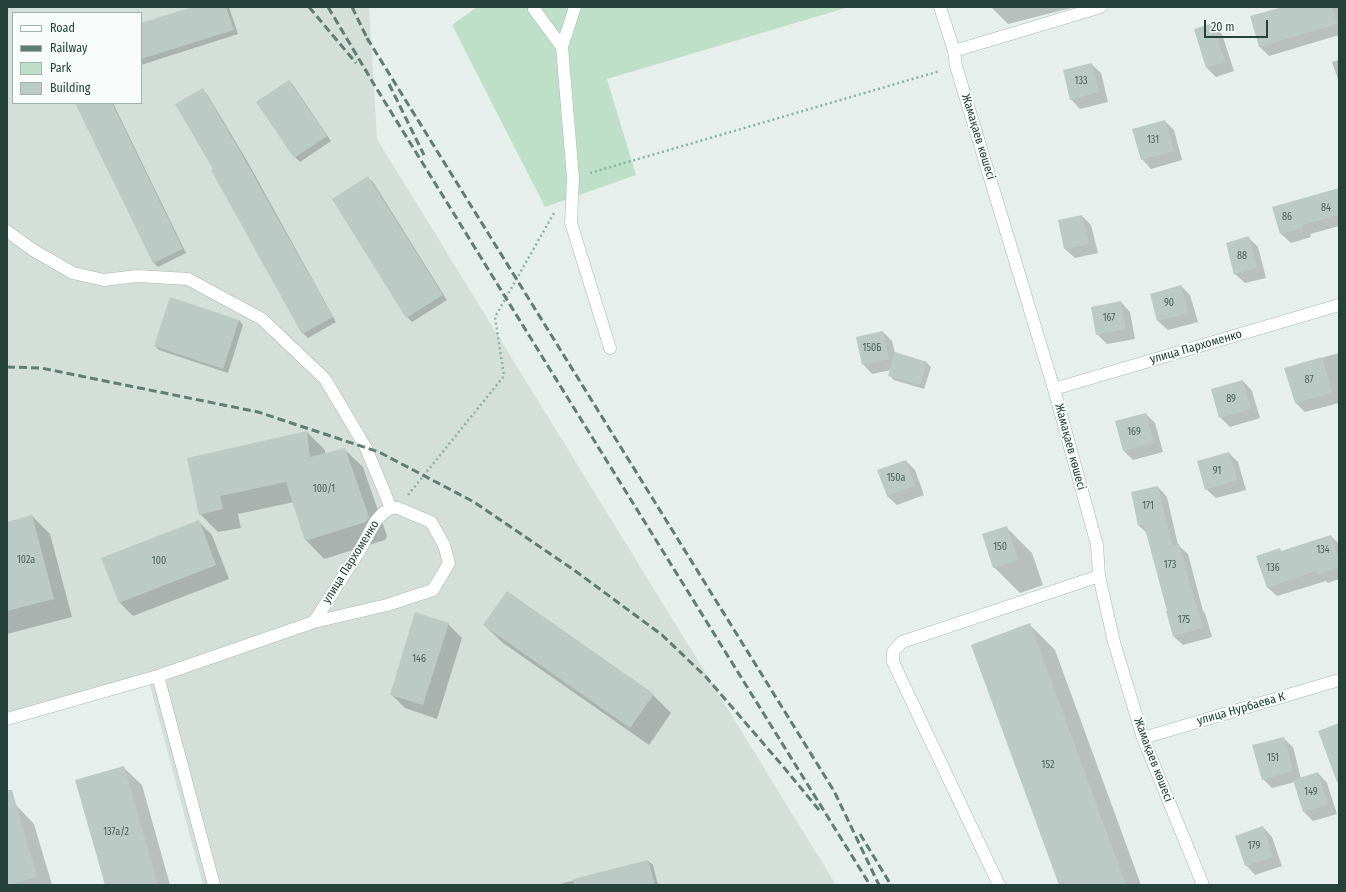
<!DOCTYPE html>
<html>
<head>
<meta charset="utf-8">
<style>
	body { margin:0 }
	#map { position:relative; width:1346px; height:892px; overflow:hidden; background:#e6efeb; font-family:"Fira Sans Condensed",sans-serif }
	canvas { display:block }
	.frame { position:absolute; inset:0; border:8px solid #24423a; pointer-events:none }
	.legend { position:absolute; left:12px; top:12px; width:130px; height:92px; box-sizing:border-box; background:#f7fbf9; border:1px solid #a3b1ad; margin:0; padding:5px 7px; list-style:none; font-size:12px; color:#24423a }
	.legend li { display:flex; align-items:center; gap:8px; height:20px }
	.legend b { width:20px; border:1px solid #a3b1ad }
	.scale { position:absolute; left:1204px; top:20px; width:64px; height:18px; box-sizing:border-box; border:2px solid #24423a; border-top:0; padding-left:5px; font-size:12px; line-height:14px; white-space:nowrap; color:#24423a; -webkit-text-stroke:3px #f7fbf9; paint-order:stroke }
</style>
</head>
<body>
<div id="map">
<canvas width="1346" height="892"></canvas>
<div class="frame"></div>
<ul class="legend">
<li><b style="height:5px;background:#fff"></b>Road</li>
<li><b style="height:5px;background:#5f7d75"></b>Railway</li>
<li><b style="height:11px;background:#bfe0c8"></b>Park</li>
<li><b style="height:11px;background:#bbcac4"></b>Building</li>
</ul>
<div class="scale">20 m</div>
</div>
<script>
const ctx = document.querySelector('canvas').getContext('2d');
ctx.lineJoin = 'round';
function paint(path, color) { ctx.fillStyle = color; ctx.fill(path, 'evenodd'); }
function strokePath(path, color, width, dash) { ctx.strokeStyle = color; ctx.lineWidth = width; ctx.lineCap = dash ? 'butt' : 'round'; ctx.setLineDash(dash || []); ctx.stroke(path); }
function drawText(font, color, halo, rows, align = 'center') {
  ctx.font = font + ' "Fira Sans Condensed",sans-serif'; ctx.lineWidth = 4; ctx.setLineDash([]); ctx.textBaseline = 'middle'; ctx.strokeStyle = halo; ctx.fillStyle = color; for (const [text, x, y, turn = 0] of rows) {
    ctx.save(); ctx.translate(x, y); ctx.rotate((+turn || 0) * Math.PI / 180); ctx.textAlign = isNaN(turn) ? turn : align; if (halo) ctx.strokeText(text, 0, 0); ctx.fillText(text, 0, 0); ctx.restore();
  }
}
paint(new Path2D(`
	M 7,7 L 369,7 L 377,139 L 836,885 L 203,885 L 149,682 L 7,724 ZM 13,13 L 141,13 L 141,103 L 13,103 Z`), '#d4dfda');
paint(new Path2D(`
	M 477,7 L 849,7 L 607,79 L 636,175 L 545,207 L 452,25 Z`), '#bfe0c8');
paint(new Path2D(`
	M 195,7 L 229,7 L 238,34 L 141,65 L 141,24 Z
	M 991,7 L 1075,7 L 1008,24 Z
	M 1296,7 L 1338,7 L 1339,35 L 1269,56 L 1260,47 L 1252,16 Z
	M 1213,25 L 1222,34 L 1234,71 L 1216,77 L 1207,68 Z
	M 1339,60 L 1339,82 L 1332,62 Z
	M 1091,64 L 1101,73 L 1108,102 L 1080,109 L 1071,99 Z
	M 289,81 L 293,85 L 331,141 L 300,162 L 295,157 L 258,102 Z
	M 203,89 L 207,94 L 246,159 L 336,322 L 308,338 L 303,333 L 214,169 Z
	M 76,103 L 113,103 L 186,253 L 158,267 L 153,262 Z
	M 1165,121 L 1174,130 L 1182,160 L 1151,169 L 1142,159 Z
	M 368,178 L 373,182 L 447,300 L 412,322 L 407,317 L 333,200 Z
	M 1339,194 L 1339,226 L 1310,234 L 1311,237 L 1291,243 L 1281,234 L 1273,208 Z
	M 1082,216 L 1091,225 L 1098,253 L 1075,258 L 1065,249 Z
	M 1249,238 L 1258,247 L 1266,278 L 1245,283 L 1235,274 Z
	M 1181,286 L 1190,295 L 1198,322 L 1168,330 L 1158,321 L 1151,294 Z
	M 1121,302 L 1130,312 L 1135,339 L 1107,344 L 1097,334 Z
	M 239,320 L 243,325 L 228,373 L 159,350 L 155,346 Z
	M 883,332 L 892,341 L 895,353 L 926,362 L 931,367 L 924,389 L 894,380 L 889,375 L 891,370 L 872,374 L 863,364 Z
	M 1339,353 L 1339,403 L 1305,412 L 1296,403 L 1286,368 Z
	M 1243,381 L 1252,391 L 1260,418 L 1230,427 L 1220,417 Z
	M 1146,414 L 1155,423 L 1163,452 L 1133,460 L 1124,451 Z
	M 307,432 L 325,450 L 325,454 L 344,449 L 363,467 L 387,536 L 385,540 L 324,559 L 306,540 L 294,502 L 238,514 L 241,528 L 218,532 L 200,514 L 188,459 Z
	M 1229,453 L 1238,462 L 1246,490 L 1216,498 L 1206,489 Z
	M 906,461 L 915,470 L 924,495 L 897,505 L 887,496 Z
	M 1158,487 L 1167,497 L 1178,545 L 1188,554 L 1203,611 L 1205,613 L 1212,637 L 1183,645 L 1173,636 L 1167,612 L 1169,611 L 1148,534 L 1139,526 Z
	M 32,516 L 50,534 L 72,617 L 7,634 L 7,523 Z
	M 198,521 L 212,535 L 229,579 L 133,616 L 119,602 Z
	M 1006,527 L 1032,553 L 1043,585 L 1020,593 L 994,567 Z
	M 1331,536 L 1339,544 L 1339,579 L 1328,583 L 1326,581 L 1277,596 L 1267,587 L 1279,549 L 1282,552 Z
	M 448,624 L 462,638 L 437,719 L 405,708 L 391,694 Z
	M 484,625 L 653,695 L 671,713 L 649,745 L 503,643 Z
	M 1030,625 L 1055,650 L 1141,885 L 1060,885 Z
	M 1283,738 L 1293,747 L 1301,779 L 1318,773 L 1327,783 L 1337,814 L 1313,821 L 1304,812 L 1295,782 L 1272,788 L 1263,779 Z
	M 123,767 L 142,785 L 170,885 L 106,885 Z
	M 16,805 L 34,824 L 52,885 L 7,885 L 7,808 Z
	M 1263,827 L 1272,837 L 1282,866 L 1255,875 L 1246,865 Z
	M 648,861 L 653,865 L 658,885 L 556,885 Z`), '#0003');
paint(new Path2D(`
	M 192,7 L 226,7 L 234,30 L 141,59 L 141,23 Z
	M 1283,7 L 1332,7 L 1337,24 L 1259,47 L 1250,16 Z
	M 1213,23 L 1225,62 L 1206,68 L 1194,29 Z
	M 1092,63 L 1099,92 L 1070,100 L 1063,70 Z
	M 289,80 L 327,136 L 294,158 L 256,102 Z
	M 203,88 L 241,153 L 333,317 L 302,334 L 211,170 L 213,169 L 175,104 Z
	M 75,103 L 112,103 L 183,249 L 153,263 Z
	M 1165,120 L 1174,151 L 1141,160 L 1132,129 Z
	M 368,176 L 443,295 L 406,318 L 332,199 Z
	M 1339,188 L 1339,215 L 1302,225 L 1303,228 L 1280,234 L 1272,207 Z
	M 1082,215 L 1089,244 L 1064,249 L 1058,220 Z
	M 1249,236 L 1257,268 L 1234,275 L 1226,243 Z
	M 1181,285 L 1189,313 L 1157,321 L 1150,294 Z
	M 170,297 L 239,320 L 223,369 L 154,346 Z
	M 1121,301 L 1126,329 L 1096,335 L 1091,307 Z
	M 883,331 L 889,359 L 862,365 L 856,337 Z
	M 895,352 L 927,362 L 920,385 L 888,376 Z
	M 1322,357 L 1332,393 L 1295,403 L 1284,368 Z
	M 1243,380 L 1251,409 L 1219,418 L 1211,389 Z
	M 1146,413 L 1154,443 L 1123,451 L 1115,421 Z
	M 307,431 L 310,457 L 345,448 L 369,517 L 366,522 L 305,541 L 286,482 L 220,496 L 223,509 L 199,515 L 187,458 Z
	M 1229,452 L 1237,480 L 1205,490 L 1197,461 Z
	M 906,460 L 915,486 L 887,496 L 877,470 Z
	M 1158,486 L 1172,546 L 1179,544 L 1195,603 L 1196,603 L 1203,628 L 1173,636 L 1166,611 L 1167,611 L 1144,525 L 1138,526 L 1131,492 Z
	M 32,515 L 54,599 L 7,611 L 7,522 Z
	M 199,520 L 216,565 L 119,603 L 101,558 Z
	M 1007,526 L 1018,560 L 993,568 L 982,534 Z
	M 1331,535 L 1339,558 L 1339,567 L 1318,574 L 1317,571 L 1267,588 L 1256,556 L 1280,548 L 1281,551 Z
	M 507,591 L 654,694 L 630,728 L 483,625 Z
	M 415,612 L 449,623 L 423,705 L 390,695 Z
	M 1030,623 L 1126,885 L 1059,885 L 971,645 Z
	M 1339,723 L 1339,782 L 1337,782 L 1318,731 Z
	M 1284,737 L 1293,771 L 1262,780 L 1252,745 Z
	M 124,766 L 158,885 L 105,885 L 75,780 Z
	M 1318,772 L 1328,805 L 1303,812 L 1293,780 Z
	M 7,790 L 12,790 L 37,877 L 8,885 L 7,885 Z
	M 1263,826 L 1273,857 L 1245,866 L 1235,836 Z
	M 648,860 L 655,885 L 574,885 L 573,879 Z`), '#bbcac4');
const minor = new Path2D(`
	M 535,7 L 534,9 L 562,47
	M 575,7 L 562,47 L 573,178 L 571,223 L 610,348
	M 940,7 L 954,51 L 956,66 L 1054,389 L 1097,545 L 1099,576 L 1114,642 L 1143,738 L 1203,885
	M 954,51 L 1101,7
	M 7,231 L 33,250 L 73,273 L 104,280 L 137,276 L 188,279 L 262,319 L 325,379 L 366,448 L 391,508
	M 1054,389 L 1339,305
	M 158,676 L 214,885
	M 7,719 L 158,676 L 314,622 L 387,605 L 433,590 L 449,563 L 444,545 L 431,522 L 398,508 L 391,508 L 383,513 L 375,522 L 360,550 L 314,622
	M 1143,738 L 1339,680
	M 999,885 L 893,662 L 893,652 L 902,642 L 1099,576`);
strokePath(minor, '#a8b8b2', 13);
strokePath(new Path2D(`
	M 590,173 L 940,71
	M 408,495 L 504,376 L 495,317 L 554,213`), '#86b3a5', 2.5, [2, 3]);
strokePath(minor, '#fff', 12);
strokePath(new Path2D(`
	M 309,7 L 356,63
	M 328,7 L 375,86 L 551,371 L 870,885
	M 352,7 L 369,42
	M 367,38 L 834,791 L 879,885
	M 389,84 L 424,155
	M 7,367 L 41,368 L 258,412 L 379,452 L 474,502 L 574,570 L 662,635 L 706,677 L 781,764 L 819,810
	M 860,834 L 891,885`), '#5f7d75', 3, [8, 4]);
drawText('10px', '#4a645c', null, [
	["133",1081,81],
	["131",1153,140],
	["84",1326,208],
	["86",1287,217],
	["88",1242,256],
	["90",1169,303],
	["167",1109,318],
	["150Б",872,348],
	["87",1309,380],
	["89",1231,399],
	["169",1134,432],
	["91",1217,471],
	["150а",896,478],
	["100/1",324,489],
	["171",1148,506],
	["150",1000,547],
	["134",1323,550],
	["102а",26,560],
	["100",159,561],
	["173",1170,565],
	["136",1273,568],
	["175",1184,620],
	["146",419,659],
	["151",1273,758],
	["152",1048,765],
	["149",1311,792],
	["137а/2",116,832],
	["179",1254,846]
]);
drawText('12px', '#24423a', '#f7fbf9', [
	["Жамақаев көшесі",978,137,73],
	["улица Пархоменко",1196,347,-16],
	["Жамақаев көшесі",1070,447,75],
	["улица Пархоменко",351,562,-58],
	["улица Нурбаева К",1241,709,-16],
	["Жамақаев көшесі",1153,760,69]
]);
</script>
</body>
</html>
